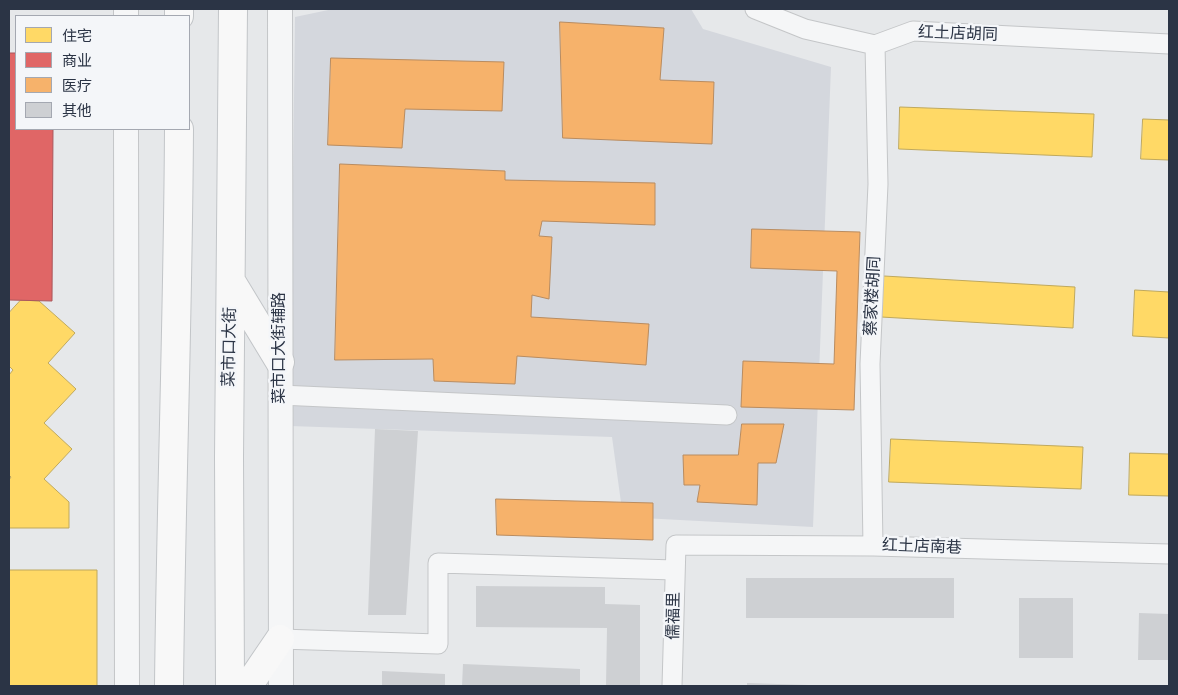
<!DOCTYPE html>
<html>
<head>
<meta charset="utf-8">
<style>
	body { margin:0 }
	#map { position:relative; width:1178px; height:695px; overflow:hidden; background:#e6e8ea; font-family:"Archivo Narrow","Noto Sans SC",sans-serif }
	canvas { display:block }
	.frame { position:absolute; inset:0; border:10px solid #2b3445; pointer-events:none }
	.legend { position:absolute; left:15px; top:15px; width:175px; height:115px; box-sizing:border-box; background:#f4f6f9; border:1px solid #a4a8b1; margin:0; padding:6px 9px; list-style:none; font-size:15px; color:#2b3445 }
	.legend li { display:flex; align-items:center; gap:10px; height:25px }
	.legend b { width:25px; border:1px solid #a4a8b1 }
</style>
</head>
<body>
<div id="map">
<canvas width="1178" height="695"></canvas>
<div class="frame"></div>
<ul class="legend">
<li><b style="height:14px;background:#ffd966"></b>住宅</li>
<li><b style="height:14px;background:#e06666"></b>商业</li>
<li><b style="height:14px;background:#f6b26b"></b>医疗</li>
<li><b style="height:14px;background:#ced0d3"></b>其他</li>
</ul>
</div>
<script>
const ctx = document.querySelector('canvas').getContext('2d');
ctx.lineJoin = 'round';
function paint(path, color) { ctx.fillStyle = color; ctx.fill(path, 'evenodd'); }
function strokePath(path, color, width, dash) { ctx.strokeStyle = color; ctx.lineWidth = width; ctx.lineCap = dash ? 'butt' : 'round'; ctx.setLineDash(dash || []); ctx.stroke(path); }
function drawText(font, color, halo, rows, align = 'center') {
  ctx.font = font + ' "Archivo Narrow","Noto Sans SC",sans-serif'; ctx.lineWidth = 5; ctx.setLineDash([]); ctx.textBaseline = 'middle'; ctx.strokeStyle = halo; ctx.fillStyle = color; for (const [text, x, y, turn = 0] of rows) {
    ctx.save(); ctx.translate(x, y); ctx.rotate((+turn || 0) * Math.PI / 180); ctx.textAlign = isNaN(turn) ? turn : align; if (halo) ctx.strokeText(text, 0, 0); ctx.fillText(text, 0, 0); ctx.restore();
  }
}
paint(new Path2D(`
	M 333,9 L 691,9 L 703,29 L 831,67 L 813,527 L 623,517 L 612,437 L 290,426 L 295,17 Z`), '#d4d7dd');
const homes = new Path2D(`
	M 900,107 L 1094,114 L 1092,157 L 899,149 Z
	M 1143,119 L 1169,120 L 1169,160 L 1141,159 Z
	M 884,276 L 1075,287 L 1073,328 L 881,317 Z
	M 1135,290 L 1169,292 L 1169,338 L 1133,336 Z
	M 21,300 L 39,301 L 75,333 L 48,363 L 76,389 L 44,423 L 72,449 L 44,479 L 69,502 L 69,528 L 9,528 L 9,480 L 11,477 L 9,475 L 9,375 L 13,370 L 9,366 L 9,313 Z
	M 891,439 L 1083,447 L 1081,489 L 889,482 Z
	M 1130,453 L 1169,454 L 1169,496 L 1129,495 Z
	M 9,570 L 97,570 L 97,686 L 9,686 Z`);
paint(homes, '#ffd966');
strokePath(homes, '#bfa85c', 1);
const shops = new Path2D(`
	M 9,53 L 16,53 L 16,129 L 53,129 L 52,301 L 9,300 Z`);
paint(shops, '#e06666');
strokePath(shops, '#aa575c', 1);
const health = new Path2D(`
	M 560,22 L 664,28 L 660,80 L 714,82 L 712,144 L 563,138 Z
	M 331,58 L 504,62 L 502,111 L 405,109 L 402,148 L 328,145 Z
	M 340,164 L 505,171 L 505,180 L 655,183 L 655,225 L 542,221 L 539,236 L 552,237 L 549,299 L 532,295 L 531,317 L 649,324 L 646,365 L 517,356 L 515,384 L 434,381 L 433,359 L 335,360 Z
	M 752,229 L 860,232 L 854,410 L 741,407 L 743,361 L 834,364 L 837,271 L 751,268 Z
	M 742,424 L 784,424 L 776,463 L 758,463 L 757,505 L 697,502 L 700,485 L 684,485 L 683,455 L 738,455 Z
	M 496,499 L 653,503 L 653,540 L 497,535 Z`);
paint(health, '#f6b26b');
strokePath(health, '#b98c60', 1);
paint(new Path2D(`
	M 375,429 L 418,431 L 406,615 L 368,615 Z
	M 746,578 L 954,578 L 954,618 L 746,618 Z
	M 476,586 L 605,587 L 605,604 L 640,605 L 640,686 L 606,686 L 607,628 L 476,627 Z
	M 1019,598 L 1073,598 L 1073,658 L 1019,658 Z
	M 1139,613 L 1169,614 L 1169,660 L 1138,660 Z
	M 463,664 L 580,669 L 580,686 L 462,686 Z
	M 382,671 L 445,674 L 445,686 L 382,686 Z
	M 747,683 L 809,685 L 809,686 L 747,686 Z`), '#ced0d3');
const minor = new Path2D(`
	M 755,9 L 805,29 L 875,45 L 913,31 L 1169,44
	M 280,395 L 727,415
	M 873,546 L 870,364 L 878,184 L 875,45
	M 280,639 L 438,644 L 438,563 L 675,570
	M 672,686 L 676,545 L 873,546 L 1169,554`);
const tertiary = new Path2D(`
	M 126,9 L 126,16
	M 280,9 L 281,686
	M 126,129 L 127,686`);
const primary = new Path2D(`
	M 179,16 L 179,9
	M 231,281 L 280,362
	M 169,686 C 171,500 178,315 179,129
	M 230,686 L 229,457 L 233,9
	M 248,686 L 280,639`);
strokePath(minor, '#c4c6c8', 21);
strokePath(tertiary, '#c4c6c8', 26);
strokePath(primary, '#c2c5c8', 30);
strokePath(minor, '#f5f6f7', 19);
strokePath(tertiary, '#f5f6f7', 24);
strokePath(primary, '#f8f8f8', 28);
drawText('16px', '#2b3445', '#f4f6f9', [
	["红土店胡同",958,34,2],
	["蔡家楼胡同",873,296,-87],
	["菜市口大街",230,347,-89],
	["菜市口大街辅路",280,348,-90],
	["红土店南巷",922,547,2],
	["儒福里",674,616,-89]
]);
</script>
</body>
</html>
